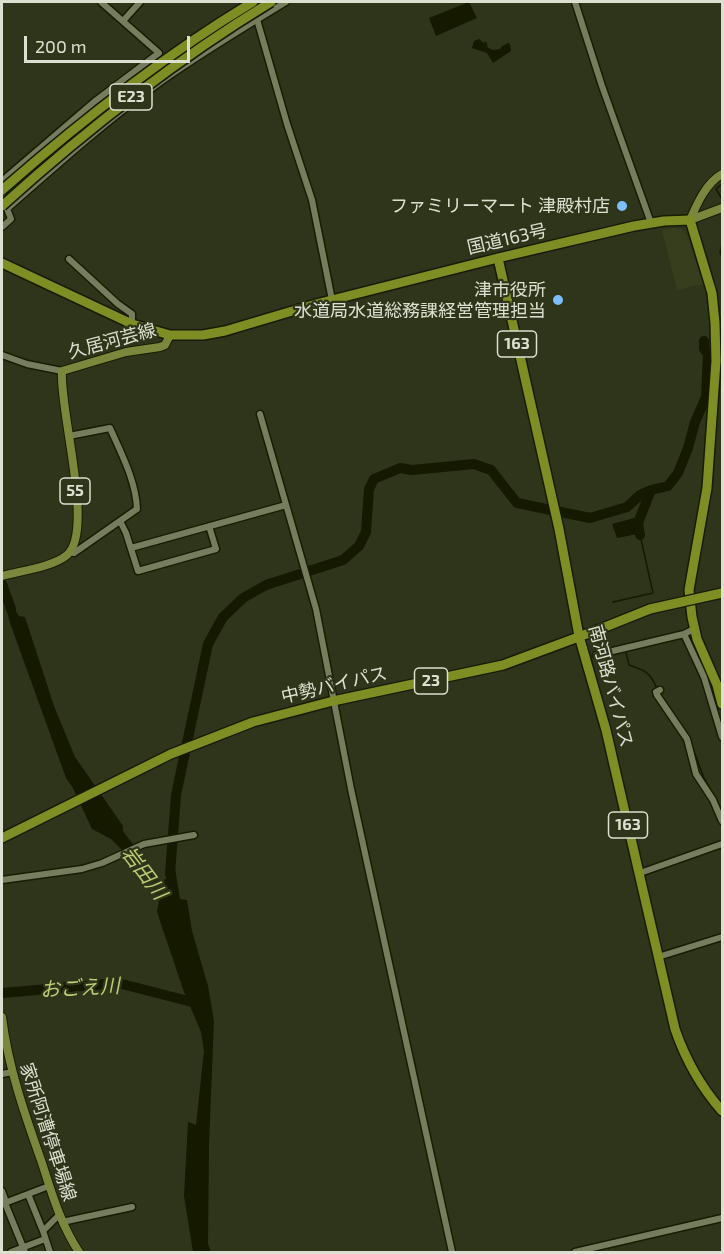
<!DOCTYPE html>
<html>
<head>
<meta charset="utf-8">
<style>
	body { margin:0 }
	#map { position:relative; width:724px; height:1254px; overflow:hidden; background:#2f351a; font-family:"Exo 2",sans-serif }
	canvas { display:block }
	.frame { position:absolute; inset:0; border:3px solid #dce0d0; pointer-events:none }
	.scale { position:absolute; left:24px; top:36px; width:166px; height:27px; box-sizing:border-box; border:3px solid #dce0d0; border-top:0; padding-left:8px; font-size:18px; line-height:21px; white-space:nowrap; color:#dce0d0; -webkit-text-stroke:4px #2f351a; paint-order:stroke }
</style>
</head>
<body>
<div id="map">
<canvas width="724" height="1254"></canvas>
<div class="frame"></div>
<div class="scale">200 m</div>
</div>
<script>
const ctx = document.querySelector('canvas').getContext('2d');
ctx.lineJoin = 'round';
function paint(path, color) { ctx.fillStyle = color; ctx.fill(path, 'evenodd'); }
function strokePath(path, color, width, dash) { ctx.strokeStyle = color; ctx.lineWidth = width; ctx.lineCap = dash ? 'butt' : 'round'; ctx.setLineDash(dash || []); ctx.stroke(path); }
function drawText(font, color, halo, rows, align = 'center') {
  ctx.font = font + ' "Exo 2","Noto Sans JP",sans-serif'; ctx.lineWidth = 4.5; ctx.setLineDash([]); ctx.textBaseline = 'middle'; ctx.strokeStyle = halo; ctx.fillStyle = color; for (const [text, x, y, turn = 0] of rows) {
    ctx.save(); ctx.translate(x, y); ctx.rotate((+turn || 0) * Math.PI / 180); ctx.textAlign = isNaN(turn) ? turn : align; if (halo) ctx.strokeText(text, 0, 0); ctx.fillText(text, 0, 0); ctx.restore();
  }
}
paint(new Path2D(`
	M 674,228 L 681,229 L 687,235 L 703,284 L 677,290 L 662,230 Z`), '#373e1d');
paint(new Path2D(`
	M 469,2 L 477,18 L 436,36 L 429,18 Z
	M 479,39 L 484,43 L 486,41 L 488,48 L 493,50 L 500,49 L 502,46 L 508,43 L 510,44 L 511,51 L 493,63 L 487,53 L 472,48 L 474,41 Z
	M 640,509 L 645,510 L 641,525 L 643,533 L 617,538 L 612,524 L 638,517 Z
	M 2,591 L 19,616 L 25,617 L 54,706 L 75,757 L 123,826 L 123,831 L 160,881 L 166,879 L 173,856 L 180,899 L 187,900 L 192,931 L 208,986 L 214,1021 L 209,1144 L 208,1244 L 211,1252 L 193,1252 L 184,1196 L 188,1122 L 196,1125 L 204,1051 L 201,1032 L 184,992 L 159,918 L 157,911 L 159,901 L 153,890 L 148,886 L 145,878 L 128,856 L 111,839 L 92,829 L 73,788 L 66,778 L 10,623 Z`), '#141900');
strokePath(new Path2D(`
	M 722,184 L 716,189 L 722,199
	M 722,245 L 720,253 L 722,257
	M 613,602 L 653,593 L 640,535
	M 626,652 L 629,665 C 645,670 651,673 657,689
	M 679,723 L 689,736
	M 691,743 L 704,778 L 722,810`), '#141900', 1.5);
strokePath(new Path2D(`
	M 640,535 L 638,523 L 651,490 L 668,486 L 678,473 L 688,448 L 695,422 L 706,397 L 708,354 L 704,349 L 704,341
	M 2,584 L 11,609
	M 170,874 L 176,795 L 208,644 L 223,617 L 243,598 L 266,585 L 343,560 L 359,546 L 366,532 L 369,489 L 374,479 L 400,468 L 412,470 L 474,464 L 491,470 L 517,503 L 590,518 L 627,507 L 640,495 L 651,490
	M 2,993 L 118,983 L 192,1002`), '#141900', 10);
const minor = new Path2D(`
	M 252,2 L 287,124 L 312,200 L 332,300
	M 575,2 L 602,86 L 651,223
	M 123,21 L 140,2
	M 2,181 L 94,102 L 159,53 L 101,2
	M 8,208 C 57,165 106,121 159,83 C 200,54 243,28 286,2
	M 2,227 L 11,219 L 6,206
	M 69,259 L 118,304 L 132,314 L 132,324
	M 2,355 L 27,364 L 62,371
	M 260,414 L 316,609 L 351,789 L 452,1252
	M 69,436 L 110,428 C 121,453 136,481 137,509 L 74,553 L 70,552
	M 120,521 L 126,533 L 138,571 L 216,549 L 209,526
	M 131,548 L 286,505
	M 684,634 L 704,677 L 722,737
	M 596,655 L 684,634 L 694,629
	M 660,690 L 656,692 L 657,695 L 687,739 L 696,774 L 713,800 L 722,821
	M 640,873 L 722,844
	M 2,880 L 82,869 L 102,863 L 144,844 L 194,835
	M 658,957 L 722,937
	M 2,1074 L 12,1072
	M 2,1191 L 6,1202
	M 28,1194 L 43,1231
	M 5,1203 L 25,1252
	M 2,1204 L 49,1186
	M 62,1222 L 132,1207
	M 11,1252 L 45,1239
	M 50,1252 L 43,1231 L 59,1215
	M 575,1252 L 722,1218`);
const major = new Path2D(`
	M 690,220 C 697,204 706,183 722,174
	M 690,220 L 722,208
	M 2,576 C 20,571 53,567 67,555 C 95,531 59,410 62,371 L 126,352 L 160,347 L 165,345 L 170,335
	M 2,1017 C 8,1067 25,1115 42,1163 C 52,1194 61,1225 79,1252`);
const highway = new Path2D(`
	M 498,258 L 559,529 L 579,636 L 606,730 L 675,1029 C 686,1061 700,1086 722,1111
	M 2,263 L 132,324 L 170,335 L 203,335 L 225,331 L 316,304 L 498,258 L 634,226 L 664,221 L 690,220 L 712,293 L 715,323 L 716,361 L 707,488 L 689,590 L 692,617 L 697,639 L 717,685 L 722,704
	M 2,838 L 171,754 L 253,722 L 333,701 L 503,665 L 600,629 L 650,609`);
strokePath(minor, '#181c03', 9);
strokePath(major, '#181c03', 10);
strokePath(highway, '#181c03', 12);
strokePath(minor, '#767d5f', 6);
strokePath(major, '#7b873c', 8);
strokePath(highway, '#7e8e24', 9);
const highwayBridge = new Path2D(`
	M 2,190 C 81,121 163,56 253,2
	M 2,206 C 86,130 174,61 271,2
	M 650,609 L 722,593`);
strokePath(highwayBridge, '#181c03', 12, []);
strokePath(highwayBridge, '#7e8e24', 9);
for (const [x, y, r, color] of [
	[622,206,6,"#7cbef9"],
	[558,300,6,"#7cbef9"]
]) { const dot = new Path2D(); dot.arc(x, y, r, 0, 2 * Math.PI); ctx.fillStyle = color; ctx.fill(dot); strokePath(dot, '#2f351a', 2); }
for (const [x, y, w] of [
	[131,97,42],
	[517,344,39],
	[75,491,30],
	[431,681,33],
	[628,825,39]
]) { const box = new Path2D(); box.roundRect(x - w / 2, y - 13, w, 26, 4.5); ctx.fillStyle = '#2f351a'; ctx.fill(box); strokePath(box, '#dce0d0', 1.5); }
drawText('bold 16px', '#dce0d0', null, [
	["E23",131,97],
	["163",517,344],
	["55",75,491],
	["23",431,681],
	["163",628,825]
]);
drawText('18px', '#dce0d0', '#2f351a', [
	["ファミリーマート 津殿村店",610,206],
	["津市役所",546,290],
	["水道局水道総務課経営管理担当",546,311]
], 'right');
drawText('18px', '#dce0d0', '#2f351a', [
	["国道163号",507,239,-13],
	["久居河芸線",112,341,-15],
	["中勢バイパス",334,685,-13],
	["南河路バイパス",611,686,75],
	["家所阿漕停車場線",48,1132,72]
]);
drawText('italic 20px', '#bbcc75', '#2f351a', [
	["岩田川",144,873,53],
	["おごえ川",80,988,-3]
]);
</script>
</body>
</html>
